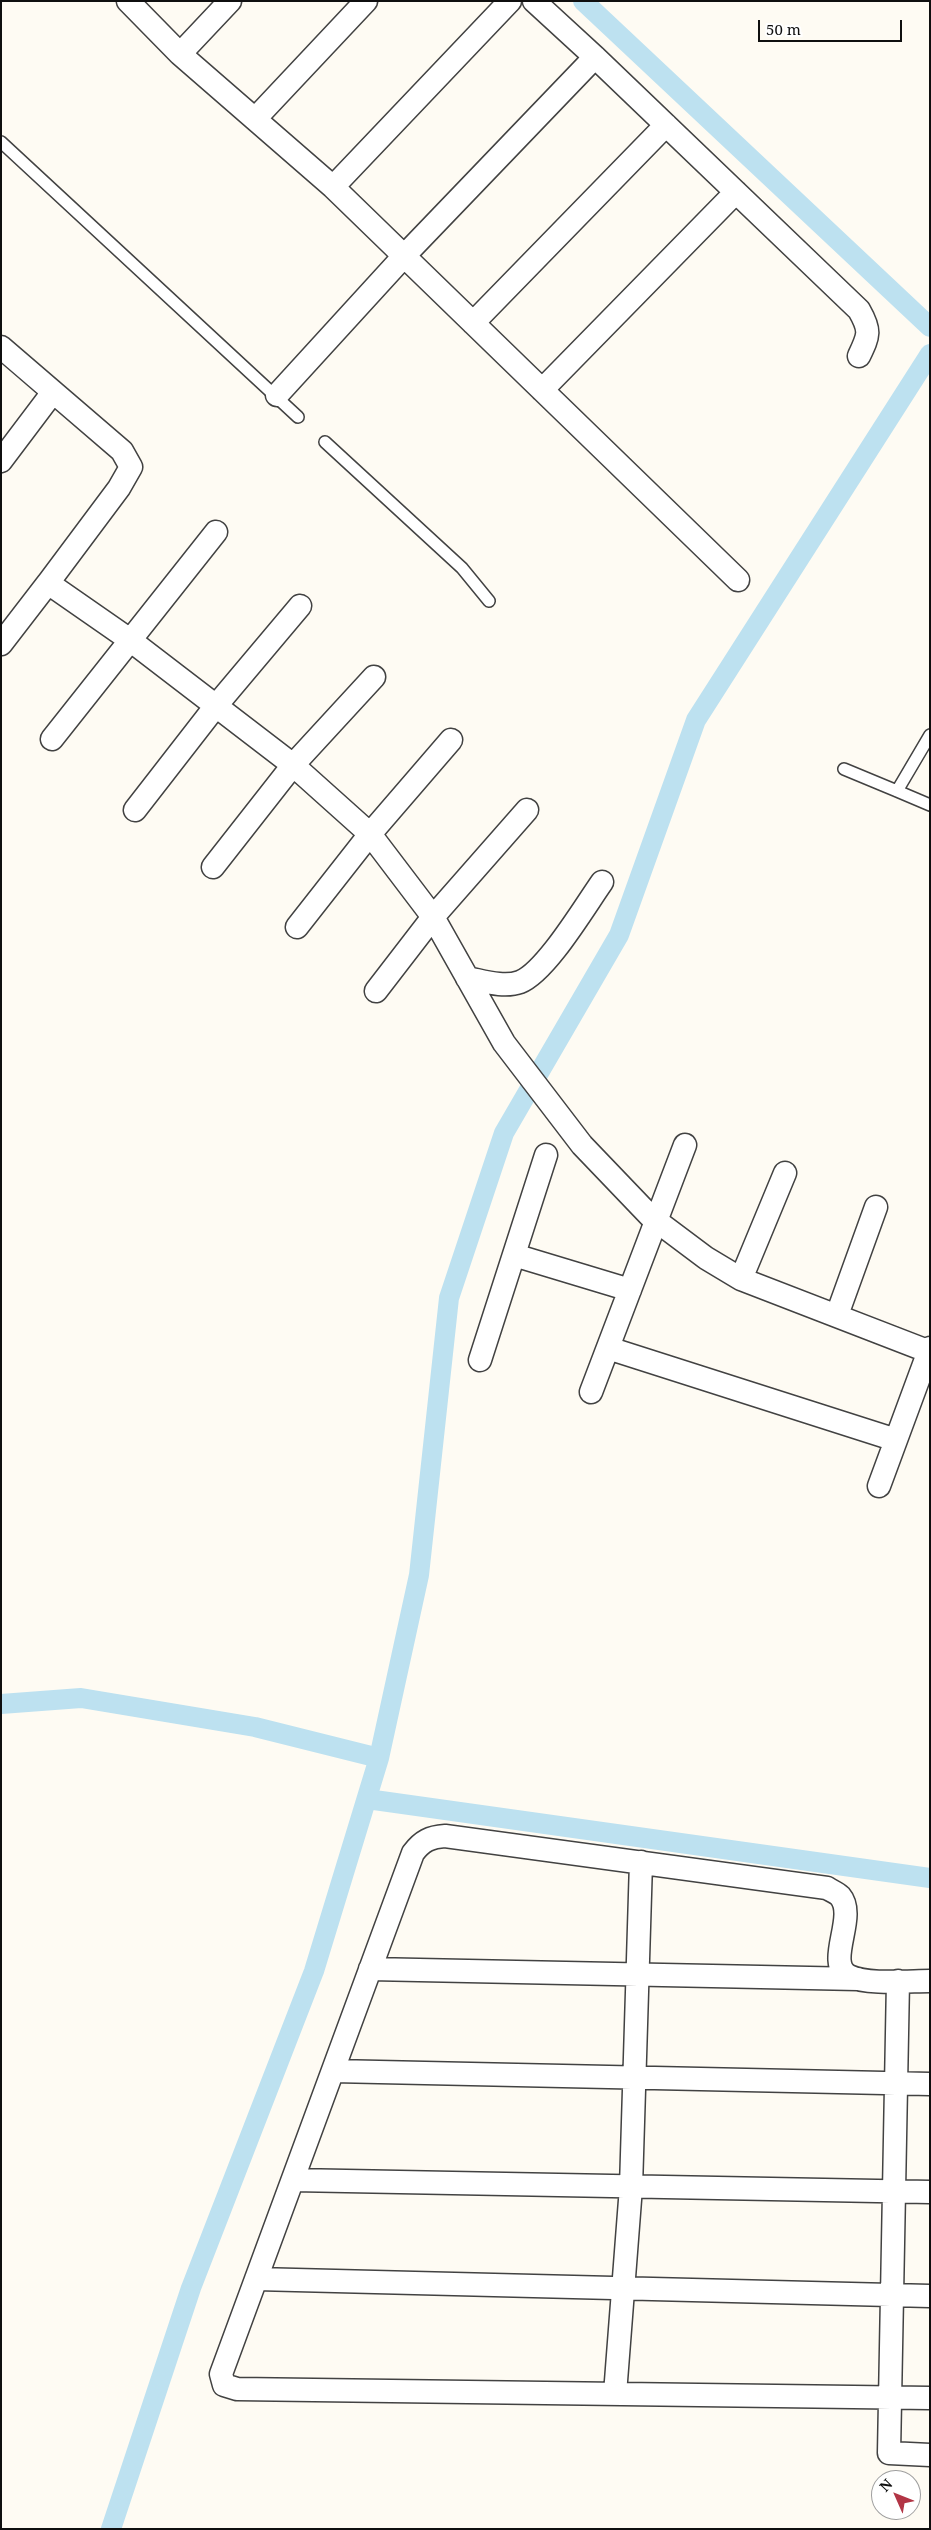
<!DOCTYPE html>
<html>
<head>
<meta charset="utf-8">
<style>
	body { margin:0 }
	#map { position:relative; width:931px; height:2530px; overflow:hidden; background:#fefbf3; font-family:"Noto Serif",serif }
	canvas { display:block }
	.frame { position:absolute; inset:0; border:2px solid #0f0f0f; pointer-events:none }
	.north { position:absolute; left:871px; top:2470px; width:50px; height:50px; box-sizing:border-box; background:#fff; border:1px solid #9f9f9f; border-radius:50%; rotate:314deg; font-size:14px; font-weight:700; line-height:20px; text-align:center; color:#0f0f0f }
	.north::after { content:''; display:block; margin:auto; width:18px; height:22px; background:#b23545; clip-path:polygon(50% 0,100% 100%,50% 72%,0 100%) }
	.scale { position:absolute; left:758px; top:20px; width:144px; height:22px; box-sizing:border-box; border:2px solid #0f0f0f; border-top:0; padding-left:6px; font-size:15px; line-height:18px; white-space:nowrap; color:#0f0f0f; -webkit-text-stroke:4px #fff; paint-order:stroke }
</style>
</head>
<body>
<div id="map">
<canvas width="931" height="2530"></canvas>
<div class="frame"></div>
<div class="north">N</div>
<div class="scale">50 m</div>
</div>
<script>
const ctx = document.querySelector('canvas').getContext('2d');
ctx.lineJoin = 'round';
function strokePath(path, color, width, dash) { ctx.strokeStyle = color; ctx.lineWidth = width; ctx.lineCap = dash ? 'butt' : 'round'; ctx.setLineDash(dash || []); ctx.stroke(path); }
strokePath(new Path2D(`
	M 583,1 L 930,327
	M 1,1704 L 81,1698 L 255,1727 L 379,1758
	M 367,1799 L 930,1878
	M 111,2529 L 191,2288 L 314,1971 L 379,1758 L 419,1575 L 449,1298 L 504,1133 L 619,935 L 696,720 L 930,354`), '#bde1f0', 20);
const lane = new Path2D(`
	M 1,142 L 298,417
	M 325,442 L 462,568 L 489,601
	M 930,735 L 897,791 L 930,805
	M 844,769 L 897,791`);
const street = new Path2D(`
	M 128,1 L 180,54 L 333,187 L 738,580
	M 534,1 L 595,57 L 859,310 C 871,331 869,335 859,356
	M 180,54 L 230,1
	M 255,119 L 366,1
	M 333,187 L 510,1
	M 473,323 L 666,125
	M 1,347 L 122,451 L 131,467 L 119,488 L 48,583 L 130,640 L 293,765 L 370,834 L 433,917 L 504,1043 L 582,1145 L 650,1216 L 706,1258 L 741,1279 L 930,1352
	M 542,390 L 736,192
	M 277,395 L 404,256 L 595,57
	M 1,461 L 53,392
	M 1,644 L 48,583
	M 52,739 L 216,532
	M 135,810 L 215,707 L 300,606
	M 213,867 L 293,765 L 374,677
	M 297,927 L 370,834 L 451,740
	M 467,978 C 483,981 504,988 520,982 C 546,972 585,906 602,882
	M 376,991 L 433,917 L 527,810
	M 514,1255 L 630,1290
	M 741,1279 L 785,1173
	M 837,1315 L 876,1207
	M 608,1348 L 896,1440
	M 480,1360 L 546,1155
	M 591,1392 L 685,1145
	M 879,1486 L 930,1348
	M 370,1969 L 858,1979
	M 898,1981 L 889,2453 L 930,2455
	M 930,1981 C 909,1981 867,1985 849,1976 C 824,1963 858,1917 840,1896 C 837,1893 830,1890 827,1888 L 445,1836 C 430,1837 422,1841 413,1853 L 221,2374 L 224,2385 L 237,2389 L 930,2398
	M 333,2071 L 930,2084
	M 293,2180 L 930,2192
	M 256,2279 L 930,2296
	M 615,2394 L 631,2187 L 641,1862`);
strokePath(lane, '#424242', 14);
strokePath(street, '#424242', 25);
strokePath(lane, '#fff', 11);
strokePath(street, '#fff', 22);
</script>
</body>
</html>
